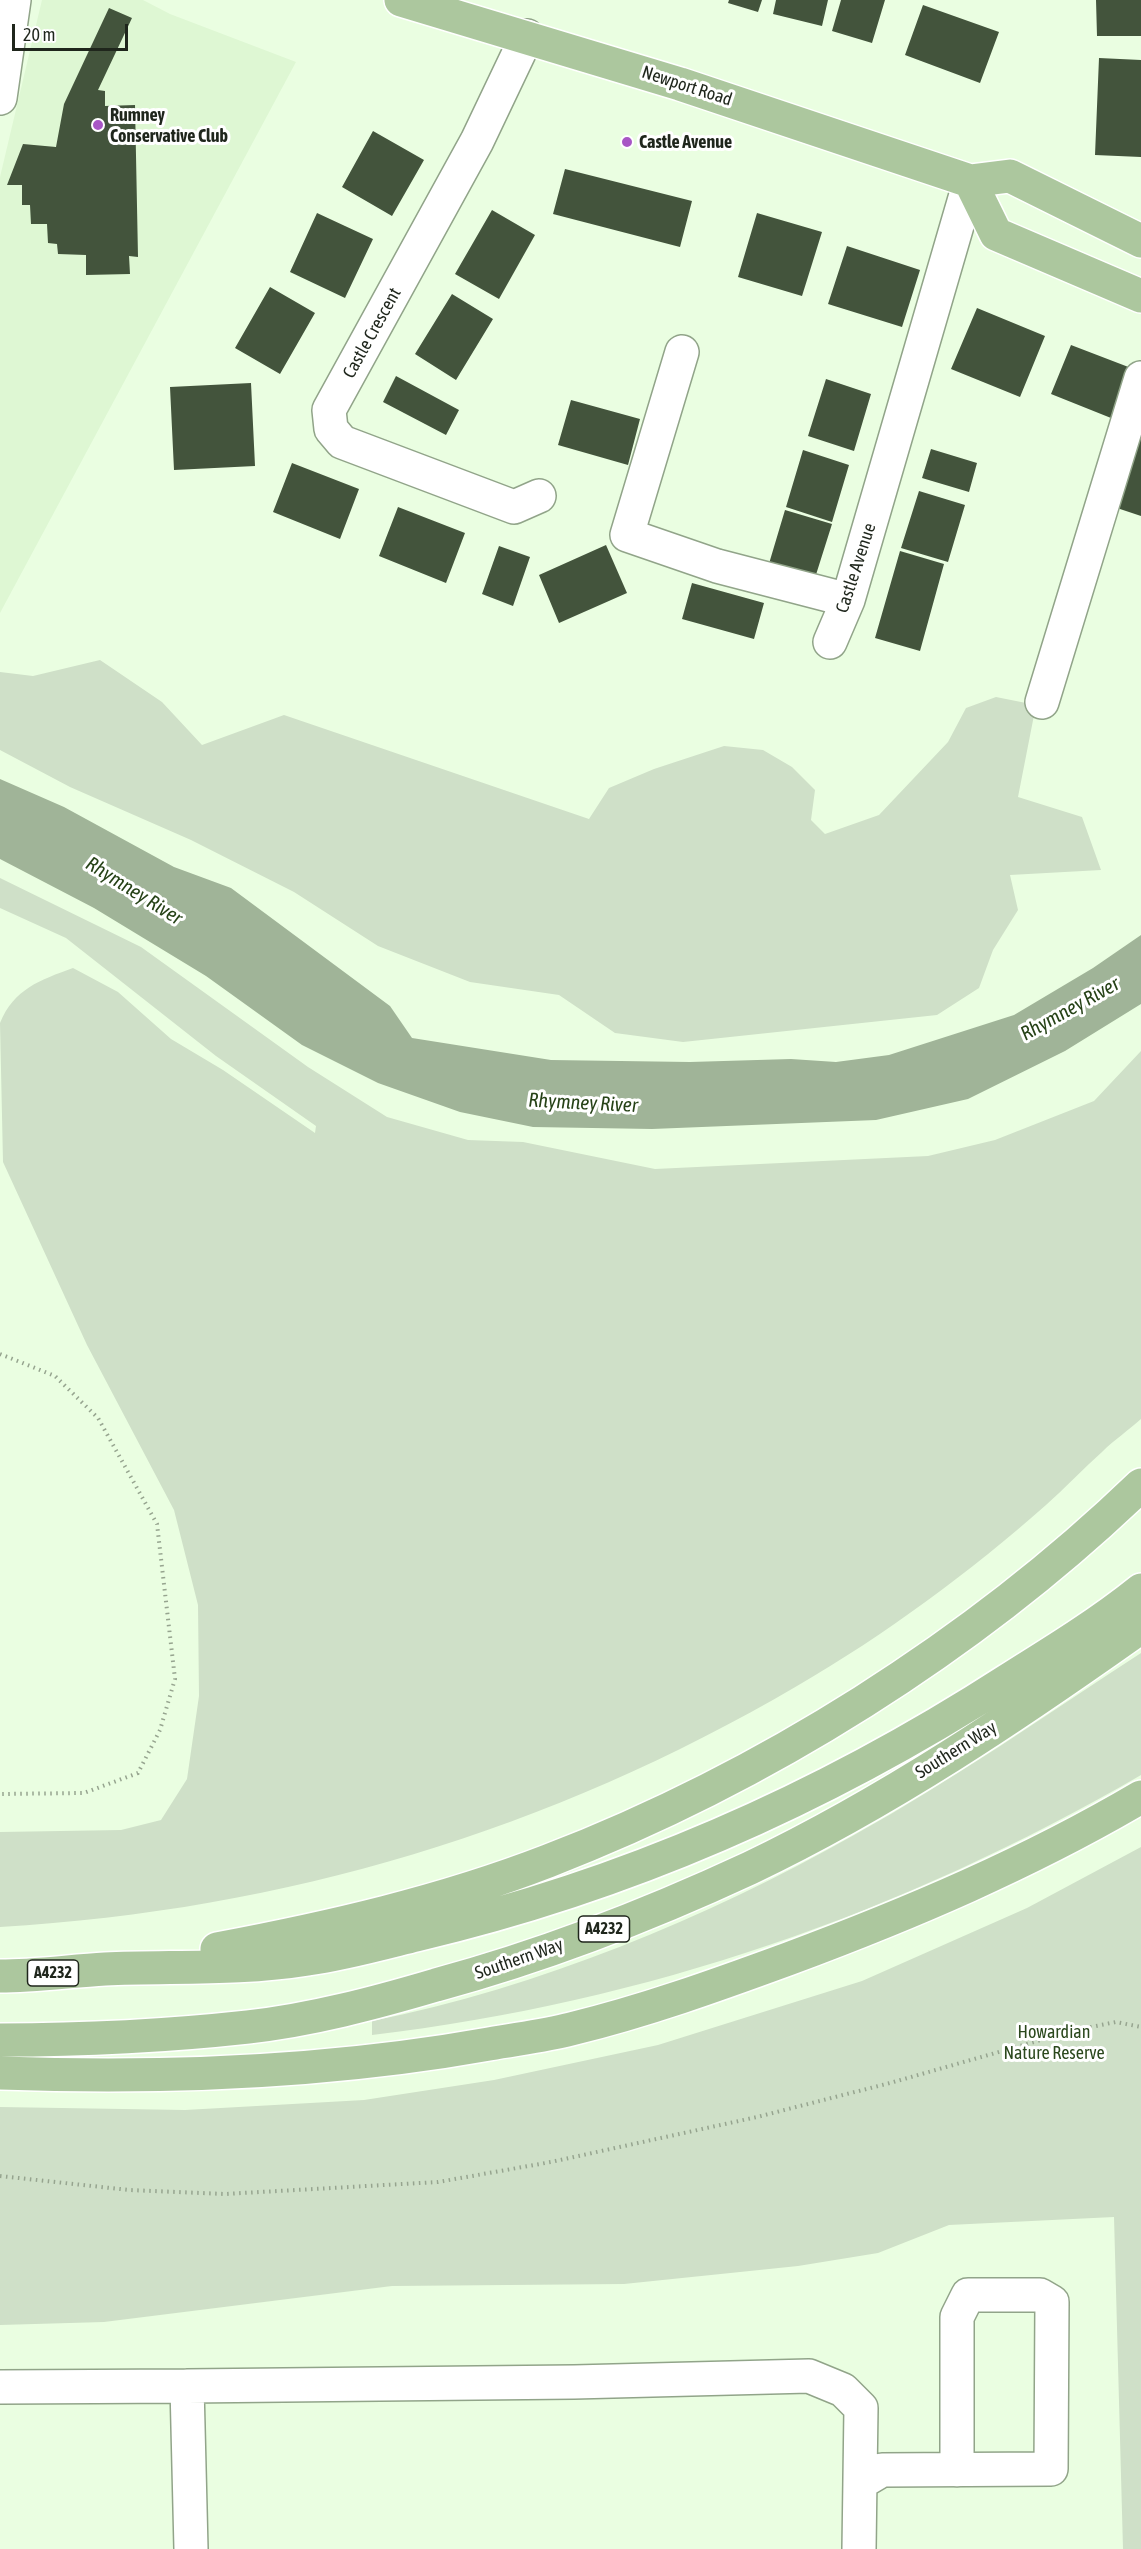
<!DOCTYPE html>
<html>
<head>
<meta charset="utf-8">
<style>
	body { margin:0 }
	#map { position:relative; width:1141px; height:2549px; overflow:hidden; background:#eafee1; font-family:"Asap Condensed",sans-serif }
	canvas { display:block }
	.scale { position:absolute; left:12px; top:24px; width:116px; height:27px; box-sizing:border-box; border:3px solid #1f261c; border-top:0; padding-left:8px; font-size:18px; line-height:21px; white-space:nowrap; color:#1f261c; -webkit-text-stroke:4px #fff; paint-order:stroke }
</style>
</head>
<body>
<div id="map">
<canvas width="1141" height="2549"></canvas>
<div class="scale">20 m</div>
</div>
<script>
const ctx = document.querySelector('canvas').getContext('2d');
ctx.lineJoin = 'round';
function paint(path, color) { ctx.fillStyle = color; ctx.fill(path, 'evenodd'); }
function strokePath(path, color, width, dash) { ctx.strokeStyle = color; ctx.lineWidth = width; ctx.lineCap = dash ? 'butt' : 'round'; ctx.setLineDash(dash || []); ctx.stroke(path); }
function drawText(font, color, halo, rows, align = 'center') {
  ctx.font = font + ' "Asap Condensed",sans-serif'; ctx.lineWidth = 6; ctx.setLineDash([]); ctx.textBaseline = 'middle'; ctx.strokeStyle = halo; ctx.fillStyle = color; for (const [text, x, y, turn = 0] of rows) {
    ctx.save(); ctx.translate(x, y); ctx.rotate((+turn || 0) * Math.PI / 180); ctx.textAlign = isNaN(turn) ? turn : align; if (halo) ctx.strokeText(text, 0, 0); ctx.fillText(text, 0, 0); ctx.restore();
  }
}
paint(new Path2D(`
	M 42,0 L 143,0 L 170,14 L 296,62 L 0,613 L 0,177 Z`), '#def7d3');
paint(new Path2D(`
	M 100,660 L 162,702 L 202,745 L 284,715 L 589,819 L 609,788 L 654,769 L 724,746 L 763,750 L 792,767 L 815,790 L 811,820 L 825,834 L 879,815 L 948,742 L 966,708 L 996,697 L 1036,705 L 1018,797 L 1082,817 L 1101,870 L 1010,875 L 1018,910 L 993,950 L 979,988 L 937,1015 L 683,1042 L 615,1033 L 559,995 L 470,982 L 378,946 L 294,892 L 191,840 L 70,787 L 0,750 L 0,672 L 33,676 Z
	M 0,878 L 141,947 L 308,1067 L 387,1117 L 468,1140 L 523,1142 L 655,1169 L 928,1156 L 995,1140 L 1094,1101 L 1141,1051 L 1141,1419 C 1129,1430 1114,1440 1102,1452 C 1083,1469 1065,1488 1046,1505 C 970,1572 885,1635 797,1686 C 549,1831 286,1910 0,1927 L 0,1832 L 121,1830 L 161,1820 L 187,1779 L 199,1696 L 198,1605 L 174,1510 L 87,1345 L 3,1162 L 0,1023 C 14,989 40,980 73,968 L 118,992 L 171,1039 L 223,1070 L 315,1133 L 316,1126 L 216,1056 L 66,938 L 0,908 Z
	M 1141,1653 L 1141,1775 C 901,1914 648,2002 372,2035 L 372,2021 C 540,1987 705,1919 854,1835 C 953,1780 1046,1715 1141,1653 Z
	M 1141,1847 L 1141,2549 L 1123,2549 L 1114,2217 L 949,2225 L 878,2253 L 798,2266 L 624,2284 L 392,2286 L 104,2322 L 0,2325 L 0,2107 L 185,2110 L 364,2100 L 494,2080 L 658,2045 L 862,1981 L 1027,1908 Z`), '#cfe0c8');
paint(new Path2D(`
	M 0,779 L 64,807 L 174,867 L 231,888 L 390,1006 L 412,1038 L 551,1060 L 690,1062 L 791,1059 L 836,1062 L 889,1055 L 1014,1015 L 1093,968 L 1141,935 L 1141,1004 L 1065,1051 L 968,1099 L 876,1120 L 652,1129 L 533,1127 L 460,1112 L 378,1083 L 302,1045 L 206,976 L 94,908 L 0,859 Z`), '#a0b498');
paint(new Path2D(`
	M 729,0 L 762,0 L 758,12 L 728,3 Z
	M 776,0 L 828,0 L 822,26 L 773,14 Z
	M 841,0 L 885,0 L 872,43 L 832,31 Z
	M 1096,0 L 1141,0 L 1141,36 L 1097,36 Z
	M 923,5 L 999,32 L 980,83 L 905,55 Z
	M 109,8 L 132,18 L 98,90 L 105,91 L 105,106 L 135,105 L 138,257 L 129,256 L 130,274 L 86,275 L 86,255 L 58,254 L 57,244 L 48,243 L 47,224 L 31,224 L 30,205 L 22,205 L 22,185 L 7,185 L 23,144 L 56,147 L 64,104 Z
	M 1099,58 L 1141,60 L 1141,157 L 1095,155 Z
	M 373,131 L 424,160 L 392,216 L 342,187 Z
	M 565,169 L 692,201 L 680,247 L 553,214 Z
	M 492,210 L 535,235 L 499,299 L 455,274 Z
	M 317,213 L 373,239 L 345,298 L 290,272 Z
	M 757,213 L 822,232 L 802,296 L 738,277 Z
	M 847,246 L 920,270 L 902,327 L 828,304 Z
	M 270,287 L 315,313 L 280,374 L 235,348 Z
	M 452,294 L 493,319 L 456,380 L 415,354 Z
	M 977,308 L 1045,336 L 1020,397 L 951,369 Z
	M 1071,345 L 1131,368 L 1111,418 L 1051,394 Z
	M 396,376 L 459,410 L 446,435 L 383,402 Z
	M 826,379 L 871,394 L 854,451 L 808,436 Z
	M 251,383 L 255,466 L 174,470 L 170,387 Z
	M 571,400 L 640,419 L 628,465 L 558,445 Z
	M 1141,406 L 1141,516 L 1108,505 Z
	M 931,449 L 977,463 L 969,492 L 922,478 Z
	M 803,450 L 849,465 L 832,522 L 786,507 Z
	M 292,463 L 359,489 L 340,539 L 273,512 Z
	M 919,491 L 965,505 L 948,562 L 901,548 Z
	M 398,507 L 465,533 L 446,583 L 379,556 Z
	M 785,510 L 832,524 L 814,581 L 768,567 Z
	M 606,545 L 627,593 L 559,623 L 539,575 Z
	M 499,546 L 530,557 L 513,606 L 482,594 Z
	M 900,551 L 944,564 L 920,651 L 875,638 Z
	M 692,583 L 764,603 L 754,639 L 682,619 Z`), '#43543c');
const minor = new Path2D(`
	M 527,36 L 477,141 L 329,410 L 331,429 L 342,442 L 514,507 L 539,496
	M 0,98 L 14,0
	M 682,352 L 627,535 L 717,566 L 848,600
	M 830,642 L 848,600 L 970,181
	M 1042,702 L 1141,378
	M 187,2386 L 574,2382 L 809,2376 L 843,2390 L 861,2408 L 859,2549
	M 0,2387 L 187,2386 L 191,2549
	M 860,2483 L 882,2470 L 1051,2469 L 1052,2302 L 1040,2295 L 968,2295 L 957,2317 L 957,2470`);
const major = new Path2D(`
	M 401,0 L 680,84 L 970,181 L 1010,176 L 1141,241
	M 970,181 L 996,234 L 1141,296
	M 217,1949 C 329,1928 442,1902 548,1861 C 763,1778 975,1645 1141,1485
	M 0,1976 C 35,1976 70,1971 105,1969 C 173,1966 240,1970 308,1959 C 344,1954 380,1944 416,1935 C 629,1885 825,1798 1008,1680 C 1053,1652 1100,1623 1141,1590
	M 0,2040 C 83,2040 166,2036 248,2027 C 311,2020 375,2003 436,1985 C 543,1956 649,1915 750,1868 C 888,1802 1017,1715 1141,1627
	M 0,2073 C 164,2079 327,2073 489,2044 C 516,2039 544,2036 571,2029 C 645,2011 717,1985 788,1959 C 909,1914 1029,1863 1141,1797`);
strokePath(minor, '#91a489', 36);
strokePath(major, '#fff', 36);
strokePath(new Path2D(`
	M 0,1354 L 55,1376 L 98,1418 L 157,1524 L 175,1679 L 160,1730 L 138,1773 L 84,1793 L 0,1794
	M 0,2176 L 129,2190 L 225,2194 L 438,2182 L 551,2162 L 757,2117 L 890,2083 L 1076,2030 L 1116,2022 L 1141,2027`), '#96a48f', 4, [1.5, 4.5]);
strokePath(minor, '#fff', 33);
strokePath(major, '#acc79e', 33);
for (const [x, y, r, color] of [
	[98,125,6,"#a856c5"],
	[627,142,6,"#a856c5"]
]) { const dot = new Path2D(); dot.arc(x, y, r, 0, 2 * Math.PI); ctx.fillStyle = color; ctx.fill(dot); strokePath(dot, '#fff', 2); }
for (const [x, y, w] of [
	[604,1929,51],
	[53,1973,51]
]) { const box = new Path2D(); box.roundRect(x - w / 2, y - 13, w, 26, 4.5); ctx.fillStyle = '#fff'; ctx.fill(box); strokePath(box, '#1f261c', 1.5); }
drawText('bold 16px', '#1f261c', null, [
	["A4232",604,1929],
	["A4232",53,1973]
]);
drawText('18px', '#1f261c', '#fff', [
	["Newport Road",687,86,18],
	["Castle Crescent",372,333,-61],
	["Castle Avenue",856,568,-72],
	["Southern Way",956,1750,-32],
	["Southern Way",519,1959,-19]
]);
drawText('bold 18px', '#1f261c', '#fff', [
	["Rumney",110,115],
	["Conservative Club",110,136],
	["Castle Avenue",639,142]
], 'left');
drawText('18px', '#2b481d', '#fff', [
	["Howardian",1054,2032],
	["Nature Reserve",1054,2053]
]);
drawText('italic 20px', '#264217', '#fff', [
	["Rhymney River",134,891,32],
	["Rhymney River",1070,1009,-29],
	["Rhymney River",583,1103,3]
]);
</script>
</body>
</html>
